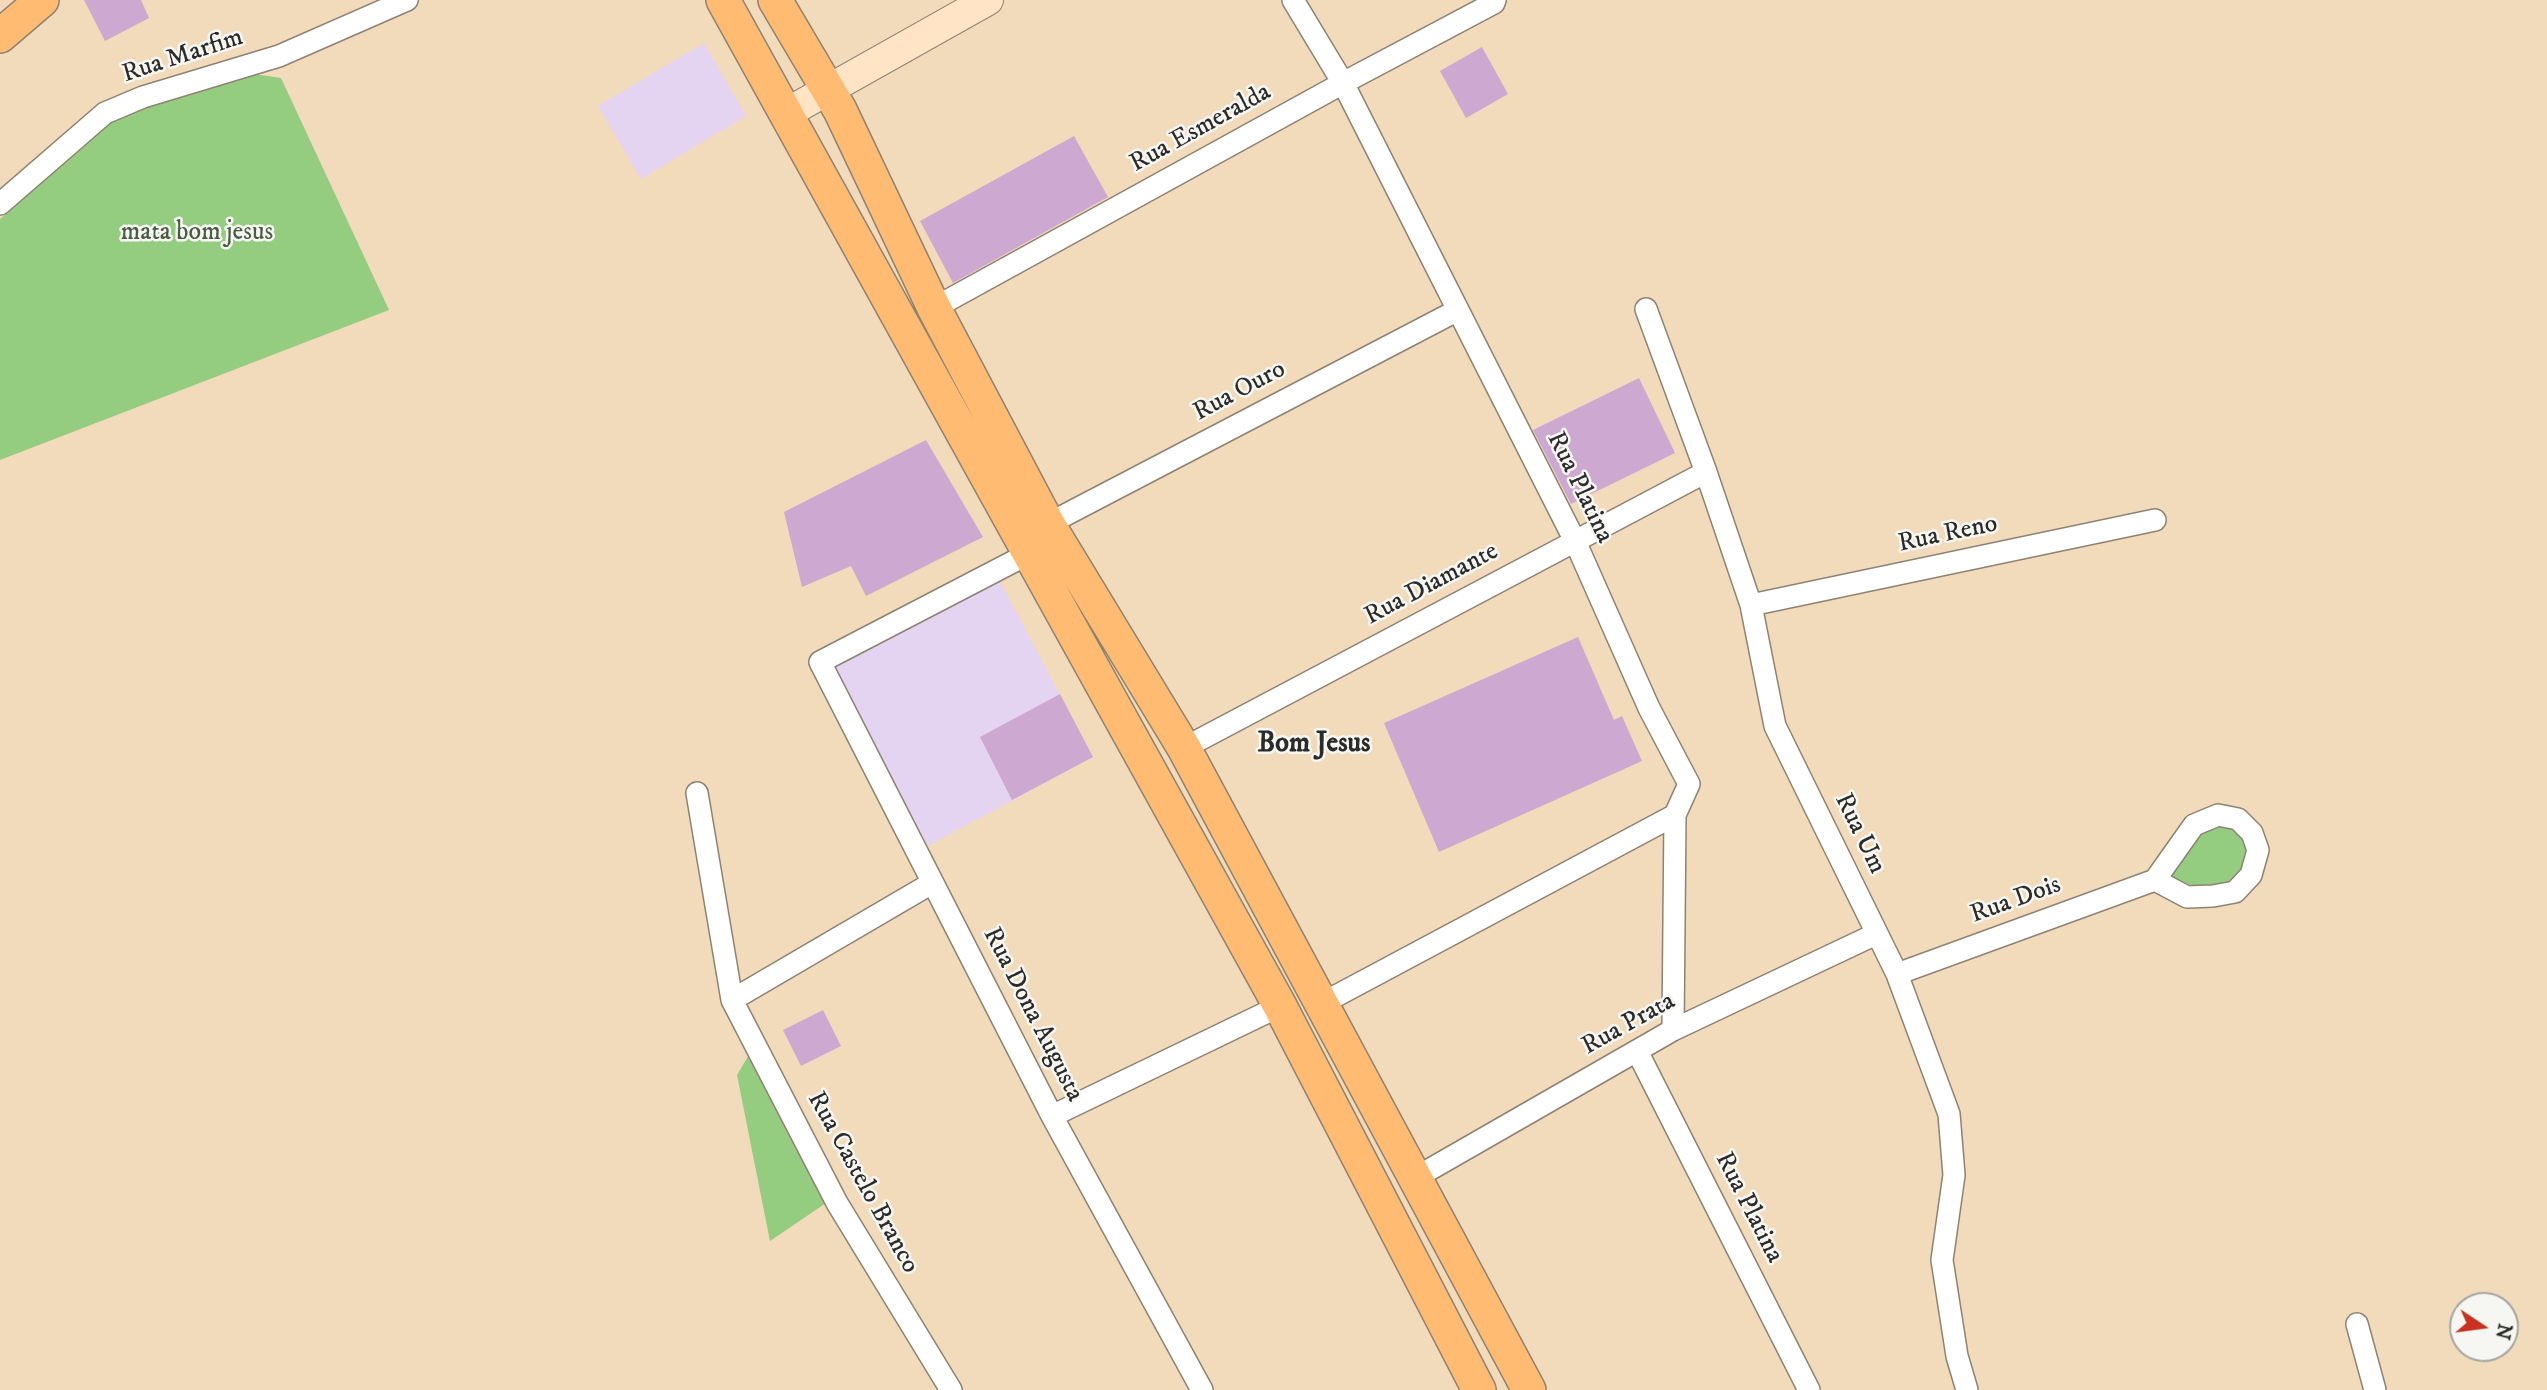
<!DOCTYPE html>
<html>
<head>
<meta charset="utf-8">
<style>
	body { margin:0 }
	#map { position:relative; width:2547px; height:1390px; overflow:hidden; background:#f1dbba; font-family:"IM FELL DW Pica",serif }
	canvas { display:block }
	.north { position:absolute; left:2449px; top:1292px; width:70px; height:70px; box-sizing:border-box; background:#f6f6f2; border:2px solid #a5a5a2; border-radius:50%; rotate:103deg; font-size:19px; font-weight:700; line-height:28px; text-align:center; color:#2b2b2b }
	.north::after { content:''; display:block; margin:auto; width:24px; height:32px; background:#c8321e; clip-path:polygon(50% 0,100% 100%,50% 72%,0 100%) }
</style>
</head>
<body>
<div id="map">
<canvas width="2547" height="1390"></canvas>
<div class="north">N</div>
</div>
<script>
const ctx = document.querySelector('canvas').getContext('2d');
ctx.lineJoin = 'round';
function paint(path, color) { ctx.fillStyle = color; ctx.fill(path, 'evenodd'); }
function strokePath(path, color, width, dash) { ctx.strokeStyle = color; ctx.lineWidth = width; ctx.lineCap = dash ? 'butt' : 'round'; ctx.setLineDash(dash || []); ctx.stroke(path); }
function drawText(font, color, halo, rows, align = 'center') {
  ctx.font = font + ' "IM FELL DW Pica",serif'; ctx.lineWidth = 5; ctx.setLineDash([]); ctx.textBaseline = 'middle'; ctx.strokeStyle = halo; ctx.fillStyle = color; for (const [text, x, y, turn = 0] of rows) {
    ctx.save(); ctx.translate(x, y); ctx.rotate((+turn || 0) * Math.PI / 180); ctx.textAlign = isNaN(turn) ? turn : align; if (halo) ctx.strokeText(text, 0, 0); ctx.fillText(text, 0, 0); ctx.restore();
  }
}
paint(new Path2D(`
	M 704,43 L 746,116 L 641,179 L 598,106 Z
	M 994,570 L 1093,757 L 928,846 L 829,658 Z`), '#e4d3f1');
paint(new Path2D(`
	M 247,73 L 281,78 L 389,310 L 0,460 L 0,219 L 125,109 Z
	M 2219,823 L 2236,826 L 2250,850 L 2247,865 L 2235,885 C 2207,892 2194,888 2169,875 L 2199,830 Z
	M 751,1051 L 826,1203 L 770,1241 L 737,1075 Z`), '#94cd80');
paint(new Path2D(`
	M 84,0 L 141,0 L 149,18 L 105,41 Z
	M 1482,47 L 1508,94 L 1466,118 L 1440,71 Z
	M 1074,136 L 1108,197 L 953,283 L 920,221 Z
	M 1639,378 L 1675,453 L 1571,504 L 1533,430 Z
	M 926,440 L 983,537 L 866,596 L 851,566 L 802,587 L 784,512 Z
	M 1578,637 L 1614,720 L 1622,716 L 1642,761 L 1439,852 L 1384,723 Z
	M 1060,694 L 1093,757 L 1012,800 L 980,737 Z
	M 823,1010 L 841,1046 L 801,1066 L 783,1030 Z`), '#cda8d0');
const minor = new Path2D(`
	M 1293,0 L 1343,83 L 1575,541 L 1649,708 L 1689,784 L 1675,815 L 1673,1030
	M 0,204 L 105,113 L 143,97 L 279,56 L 407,0
	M 934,308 L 1343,83 L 1494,3 L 1495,0
	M 1646,309 L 1706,472 L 1751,605 L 1775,726 L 1897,974 L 1949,1114 L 1954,1175 L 1942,1260 L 1957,1356 L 1967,1390
	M 1048,524 L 1458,310
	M 1028,554 L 820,662 L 1052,1116 L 1202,1390
	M 1751,605 L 2155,520
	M 1184,748 L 1706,472
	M 697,793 L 732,1000 L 837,1203 L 951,1390
	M 1897,974 L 2155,880 L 2194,825 L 2218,815 L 2238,819 L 2252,833 L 2258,850 L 2251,875 L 2235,892 L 2213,896 L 2187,897 L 2155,880
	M 732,1000 L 932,883
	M 1321,1004 L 1675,815
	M 1637,1051 L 1809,1390
	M 1052,1116 L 1280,1006
	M 1415,1178 L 1673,1030 L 1876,934
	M 2357,1324 L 2375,1390`);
const secondary = new Path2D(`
	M 785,114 L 988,0`);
const primary = new Path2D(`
	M 723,0 L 1280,1006 L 1479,1390
	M 775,0 L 840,110 L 934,308 L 1048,524 L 1184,748 L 1529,1390
	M 0,36 L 42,0`);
strokePath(minor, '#8e8372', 24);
strokePath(secondary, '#8e8372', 32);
strokePath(primary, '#8e8372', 36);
strokePath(minor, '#fff', 21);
strokePath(secondary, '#ffe4c6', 30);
strokePath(primary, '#ffbb71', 33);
drawText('26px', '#2b2b2b', '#f6f6f2', [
	["Rua Marfim",183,57,-18],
	["Rua Esmeralda",1201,129,-29],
	["Rua Ouro",1240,392,-28],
	["Rua Platina",1579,488,64],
	["Rua Reno",1948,535,-12],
	["Rua Diamante",1432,585,-28],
	["Rua Um",1859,834,64],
	["Rua Dois",2016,901,-20],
	["Rua Dona Augusta",1032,1015,63],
	["Rua Prata",1629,1025,-29],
	["Rua Castelo Branco",862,1183,61],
	["Rua Platina",1748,1208,63]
]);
drawText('26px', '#4a5c44', '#f6f6f2', [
	["mata bom jesus",197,234]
]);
drawText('bold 28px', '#2b2b2b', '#f6f6f2', [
	["Bom Jesus",1314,745]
]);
</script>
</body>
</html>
